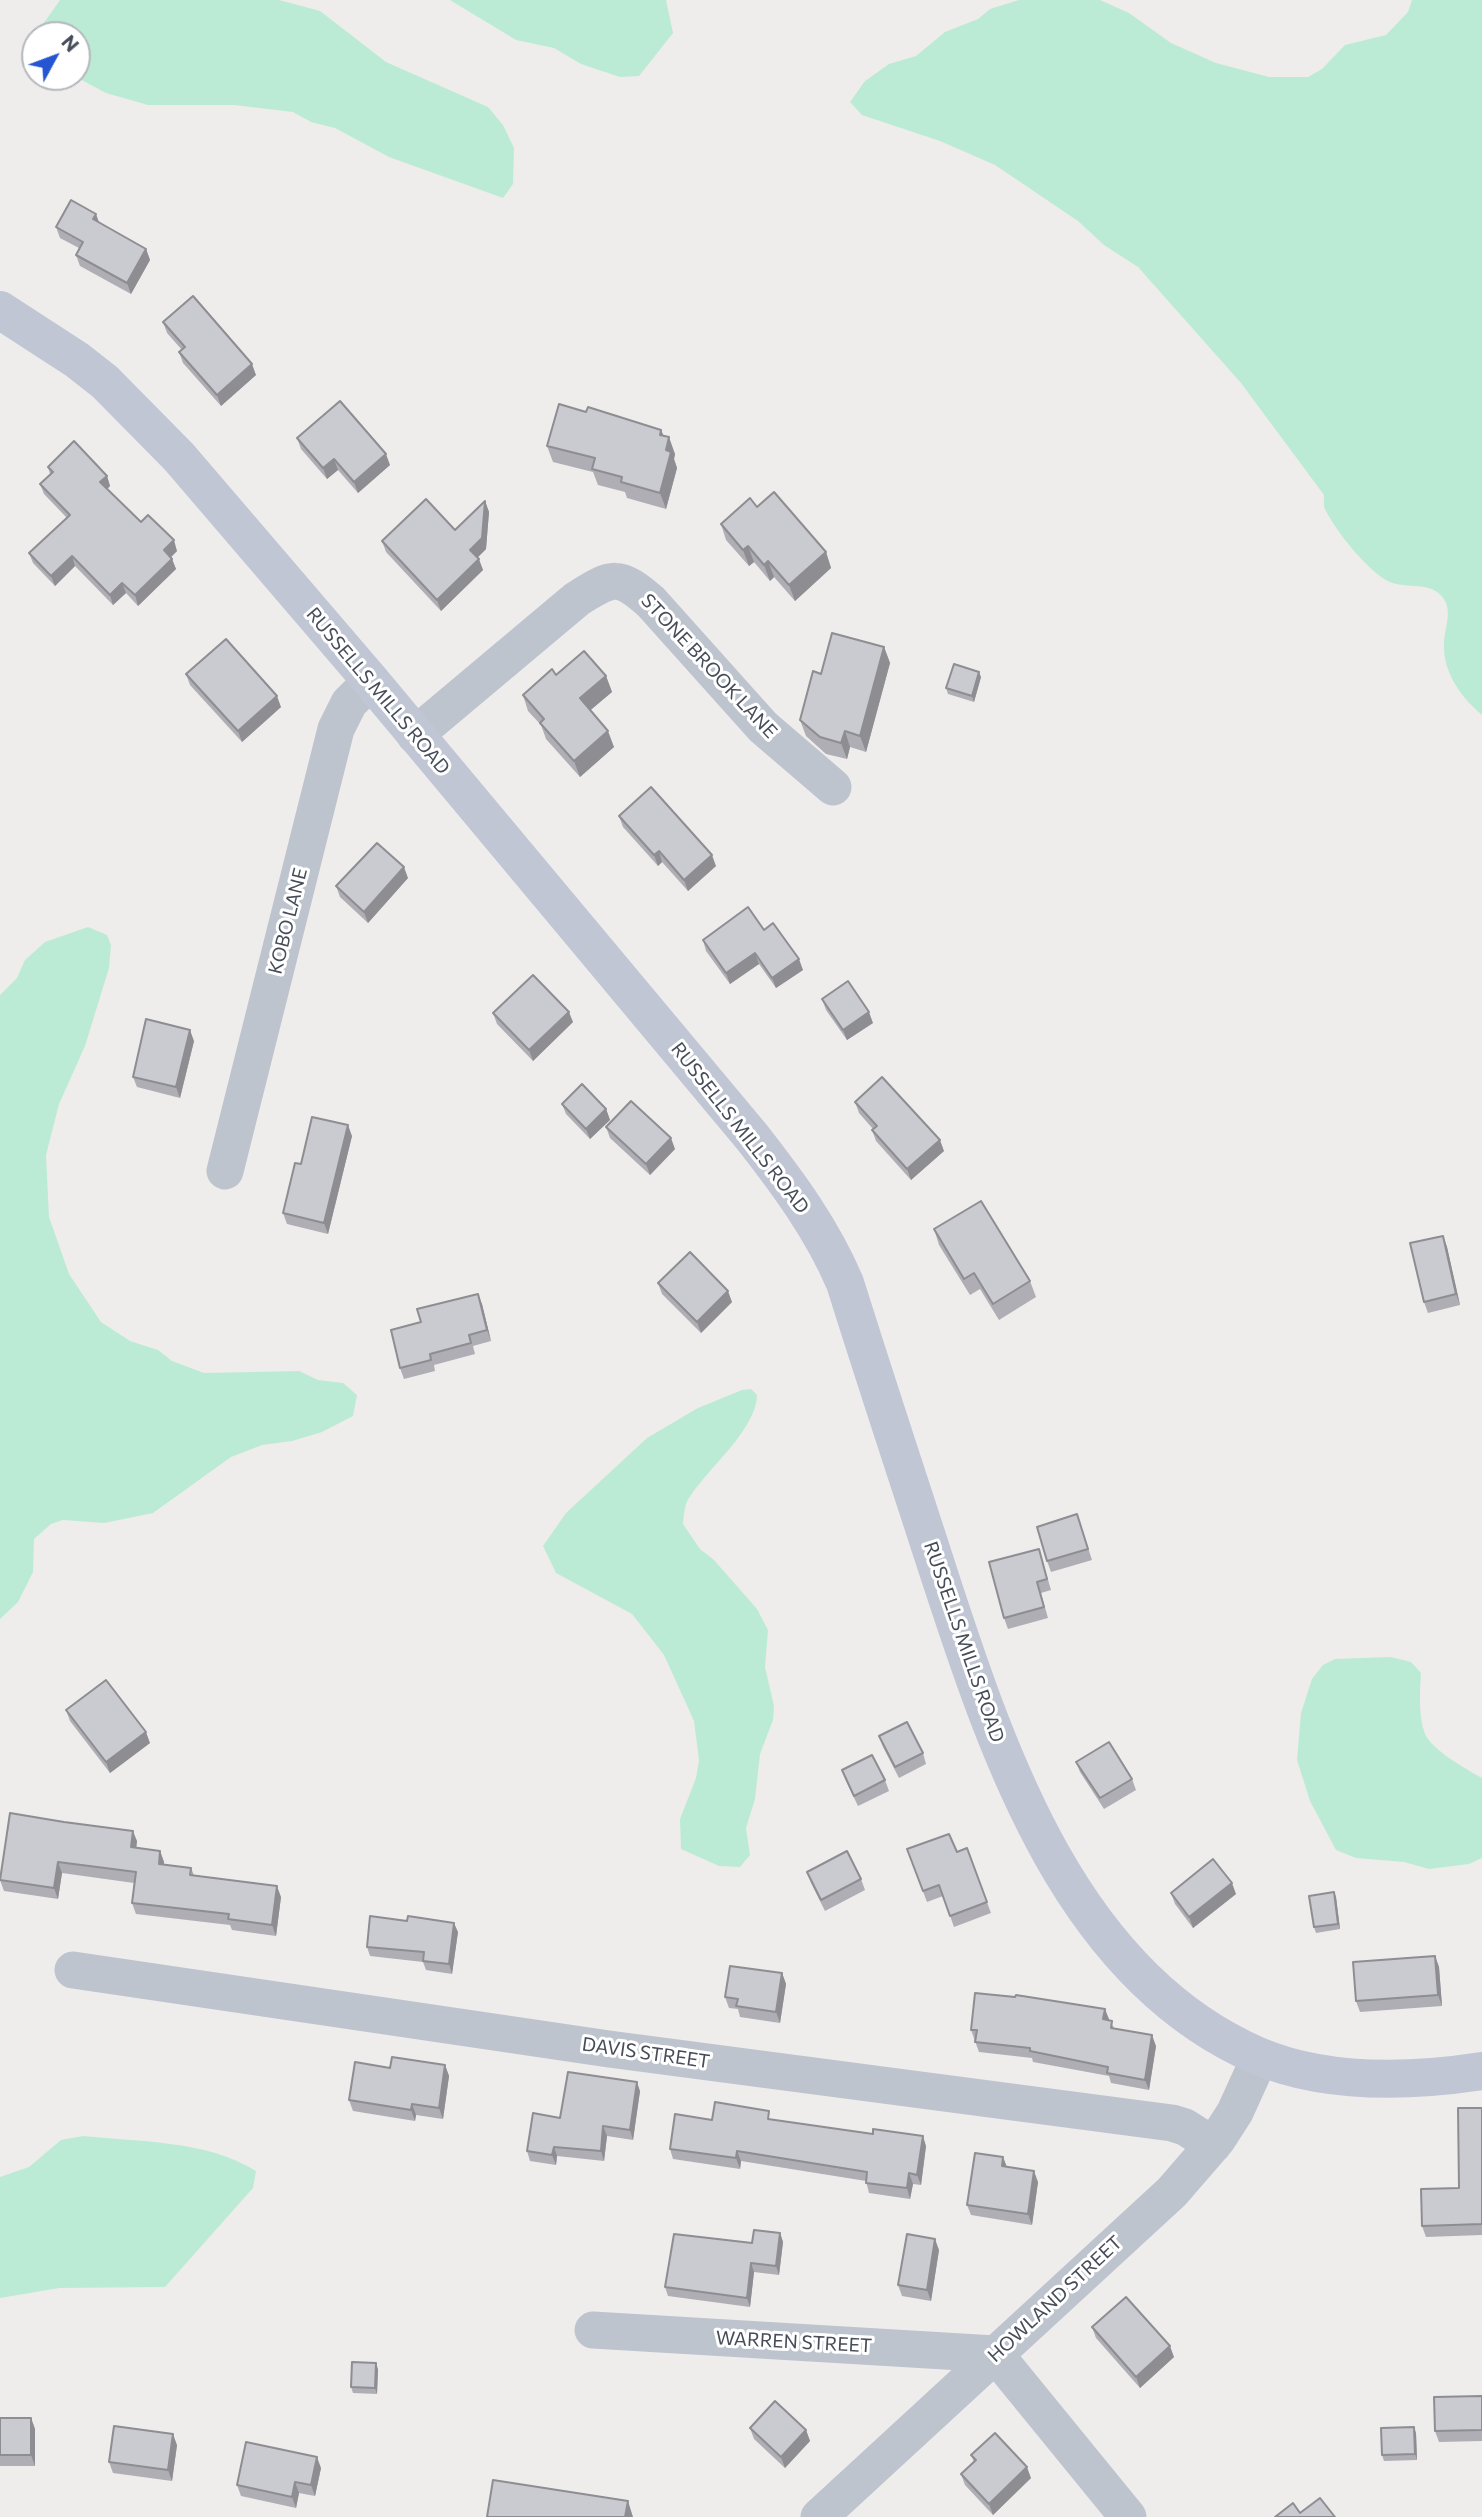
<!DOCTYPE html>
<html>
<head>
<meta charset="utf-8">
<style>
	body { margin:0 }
	#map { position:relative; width:1482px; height:2517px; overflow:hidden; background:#efecec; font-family:Commissioner,sans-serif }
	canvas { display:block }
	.north { position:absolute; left:21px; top:21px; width:70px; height:70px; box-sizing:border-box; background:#fff; border:2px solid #b5b8bc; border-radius:50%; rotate:49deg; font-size:19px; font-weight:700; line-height:28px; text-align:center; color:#464d58 }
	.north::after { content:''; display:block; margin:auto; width:24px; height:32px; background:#2555d0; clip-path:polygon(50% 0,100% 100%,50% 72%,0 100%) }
</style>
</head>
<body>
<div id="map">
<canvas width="1482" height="2517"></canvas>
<div class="north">N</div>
</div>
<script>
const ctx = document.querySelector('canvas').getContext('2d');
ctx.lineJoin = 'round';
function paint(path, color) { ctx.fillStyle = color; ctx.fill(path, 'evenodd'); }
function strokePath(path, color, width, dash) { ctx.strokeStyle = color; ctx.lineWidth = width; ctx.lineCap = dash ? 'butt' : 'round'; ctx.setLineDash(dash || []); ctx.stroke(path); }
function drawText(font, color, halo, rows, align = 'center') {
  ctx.font = font + ' Commissioner,sans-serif'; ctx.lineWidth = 6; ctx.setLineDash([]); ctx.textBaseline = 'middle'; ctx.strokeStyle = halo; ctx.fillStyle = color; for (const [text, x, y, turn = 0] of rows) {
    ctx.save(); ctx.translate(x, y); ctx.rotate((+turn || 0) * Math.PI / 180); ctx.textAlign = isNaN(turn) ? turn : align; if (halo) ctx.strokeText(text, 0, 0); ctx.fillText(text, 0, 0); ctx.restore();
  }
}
paint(new Path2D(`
	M 60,0 L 279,0 L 320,11 L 386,62 L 488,107 L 503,125 L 514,148 L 513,184 L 503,198 L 389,157 L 335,128 L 311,122 L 293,112 L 234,105 L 148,105 L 106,93 L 76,77 L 77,35 L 41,35 L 41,27 Z
	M 450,0 L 666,0 L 673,33 L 639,76 L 620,77 L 581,64 L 554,48 L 516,40 Z
	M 1019,0 L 1100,0 L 1129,13 L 1171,43 L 1216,63 L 1269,77 L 1308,77 L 1322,69 L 1345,45 L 1386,35 L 1408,12 L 1412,0 L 1482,0 L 1482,715 C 1462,698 1444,674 1444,647 C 1443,628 1457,606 1437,592 C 1425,583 1404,588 1390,582 C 1369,573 1336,531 1326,511 C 1323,506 1324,501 1324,495 L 1241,383 L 1138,267 L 1104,245 L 1078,221 L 995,165 L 940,141 L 862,115 L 850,102 L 865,81 L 889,64 L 916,56 L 945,32 L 978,19 L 990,9 Z
	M 88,927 L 107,935 L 111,945 L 109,968 L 85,1046 L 59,1104 L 46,1155 L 49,1217 L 69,1274 L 101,1322 L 130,1341 L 158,1350 L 172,1361 L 204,1373 L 299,1371 L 318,1380 L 343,1383 L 357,1395 L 353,1416 L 322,1432 L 292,1441 L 262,1445 L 231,1457 L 153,1513 L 104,1523 L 63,1520 L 51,1524 L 34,1539 L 33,1572 L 18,1602 L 0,1619 L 0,995 L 17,978 L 25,960 L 45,942 Z
	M 751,1389 L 757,1395 C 757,1429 707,1469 689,1498 C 684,1505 684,1516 683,1524 L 700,1549 L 714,1560 L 757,1609 L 768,1630 L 765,1667 L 774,1706 L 773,1720 L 760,1754 L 755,1799 L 746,1828 L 750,1855 L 740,1867 L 719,1866 L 681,1849 L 680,1819 L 696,1778 L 699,1760 L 694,1721 L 664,1655 L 632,1614 L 556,1573 L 543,1546 L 566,1513 L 647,1438 L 698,1408 L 742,1390 Z
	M 1391,1657 L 1411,1662 L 1421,1673 C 1420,1692 1418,1715 1425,1734 C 1432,1750 1466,1769 1482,1778 L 1482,1858 L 1469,1864 L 1429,1869 L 1404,1862 L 1356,1858 L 1336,1850 L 1310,1801 L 1297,1760 L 1301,1713 L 1312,1679 L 1323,1665 L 1335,1659 Z
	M 83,2136 C 140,2142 206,2140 256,2171 L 253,2188 L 165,2287 L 59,2288 L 0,2298 L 0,2177 L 29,2167 L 61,2140 Z`), '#bcebd5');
strokePath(new Path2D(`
	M 415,735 L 577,599 C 613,576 619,574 651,602 L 763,727 L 833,787
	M 225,1171 L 336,729 L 349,703 L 371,681
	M 73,1970 L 609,2049 L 1172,2123 L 1185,2127 L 1213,2145
	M 593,2330 L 995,2354 L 1128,2517
	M 819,2517 L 1172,2192 L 1217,2140 L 1235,2112 L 1260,2057`), '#bec4ce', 37);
strokePath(new Path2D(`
	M 0,310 L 77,360 L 105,382 L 179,457 L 371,681 L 752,1137 C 788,1183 822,1229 845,1283 C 876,1382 909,1481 941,1580 C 999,1757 1072,1976 1258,2056 C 1327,2085 1410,2082 1482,2071`), '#c0c6d4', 38);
paint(new Path2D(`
	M 99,223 L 146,249 L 150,260 L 131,294 L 80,266 L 76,255 L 79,248 L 60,238 L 56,227 Z
	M 163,322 L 256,375 L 221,406 L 183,363 L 179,352 L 182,350 L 167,333 Z
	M 586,412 L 661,430 L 664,436 L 675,454 L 674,459 L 677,468 L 666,509 L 627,498 L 625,492 L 598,485 L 593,472 L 553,462 L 547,446 Z
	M 297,438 L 390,465 L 358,493 L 338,470 L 327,479 L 301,449 Z
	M 48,467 L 107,476 L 110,486 L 107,489 L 141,522 L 177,551 L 171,557 L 176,569 L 138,606 L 126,593 L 113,605 L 75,566 L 55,586 L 33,563 L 29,553 L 67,518 L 44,494 L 40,484 L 50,474 Z
	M 485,501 L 489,512 L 486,549 L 477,558 L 483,570 L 441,611 L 386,552 L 382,541 L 455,530 Z
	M 757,507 L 826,552 L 831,568 L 795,601 L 774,577 L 770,581 L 754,562 L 749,566 L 726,540 L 721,524 Z
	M 884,647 L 890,663 L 866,752 L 850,747 L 847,759 L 826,754 L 806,736 L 800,720 L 821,674 Z
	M 186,674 L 281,707 L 242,742 L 190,685 Z
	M 556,675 L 606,676 L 612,692 L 590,710 L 614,747 L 580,777 L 546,739 L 541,725 L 528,711 L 523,695 Z
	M 981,677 L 974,702 L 948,694 L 946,688 Z
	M 619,816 L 716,866 L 688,891 L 662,862 L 658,866 L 623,827 Z
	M 408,878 L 368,923 L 340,897 L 336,886 Z
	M 764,930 L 803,970 L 776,988 L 759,964 L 730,984 L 706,951 L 703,940 Z
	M 822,999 L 873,1023 L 847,1040 L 826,1010 Z
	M 493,1013 L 573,1022 L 533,1061 L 497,1024 Z
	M 194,1041 L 180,1098 L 137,1087 L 133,1077 Z
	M 855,1102 L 944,1151 L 911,1180 L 876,1141 L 872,1130 L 873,1129 L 859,1113 Z
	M 562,1104 L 606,1109 L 610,1120 L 590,1139 L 566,1114 Z
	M 606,1127 L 675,1149 L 650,1175 L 610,1138 Z
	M 352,1136 L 328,1234 L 287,1224 L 283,1213 L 301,1164 Z
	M 934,1229 L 1030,1281 L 1036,1297 L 999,1320 L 980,1289 L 970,1295 L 939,1245 Z
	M 1443,1236 L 1447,1247 L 1460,1305 L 1428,1313 L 1424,1302 Z
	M 658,1283 L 732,1302 L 701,1333 L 662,1294 Z
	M 482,1304 L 491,1341 L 473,1346 L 475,1354 L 434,1365 L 435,1371 L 404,1379 L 400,1368 L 421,1322 Z
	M 1077,1514 L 1092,1560 L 1051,1572 L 1047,1561 Z
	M 1039,1549 L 1051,1590 L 1041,1593 L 1048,1618 L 1008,1629 L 1004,1618 Z
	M 66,1710 L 150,1743 L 110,1773 L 70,1721 Z
	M 879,1736 L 923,1753 L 926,1764 L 899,1778 L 883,1747 Z
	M 1076,1762 L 1132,1779 L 1136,1790 L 1104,1809 L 1080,1772 Z
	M 842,1770 L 885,1780 L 889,1791 L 858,1806 L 846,1781 Z
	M 10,1813 L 137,1841 L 136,1848 L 160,1851 L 164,1862 L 164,1865 L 191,1868 L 194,1875 L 281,1897 L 276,1936 L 232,1930 L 230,1925 L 136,1914 L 132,1903 L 134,1883 L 62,1873 L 58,1899 L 4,1891 L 0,1880 Z
	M 967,1848 L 991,1913 L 954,1927 L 943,1896 L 927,1902 L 907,1849 L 957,1852 Z
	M 807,1872 L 861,1879 L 865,1890 L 825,1911 L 811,1883 Z
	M 1334,1892 L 1336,1897 L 1340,1929 L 1316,1933 L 1314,1927 Z
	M 1171,1893 L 1236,1894 L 1193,1928 L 1175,1904 Z
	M 458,1932 L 452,1974 L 426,1970 L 423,1962 L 370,1956 L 367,1947 Z
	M 1435,1956 L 1439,1967 L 1442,2006 L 1360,2012 L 1356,2001 Z
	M 782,1973 L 786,1984 L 780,2023 L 740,2017 L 738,2009 L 729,2008 L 725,1997 Z
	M 1109,2020 L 1115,2029 L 1156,2046 L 1149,2090 L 1111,2083 L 1109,2076 L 1033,2062 L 1032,2058 L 979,2052 L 971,2030 Z
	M 445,2065 L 449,2076 L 443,2119 L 416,2115 L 415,2121 L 353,2111 L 349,2100 L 390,2068 Z
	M 640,2091 L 633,2140 L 607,2136 L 604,2161 L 557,2156 L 556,2165 L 530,2161 L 527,2151 L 560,2118 Z
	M 1482,2108 L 1482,2235 L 1426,2237 L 1422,2226 L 1459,2188 Z
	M 712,2120 L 773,2120 L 926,2146 L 921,2185 L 913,2184 L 910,2199 L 869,2193 L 866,2181 L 741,2161 L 740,2169 L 673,2159 L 670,2149 Z
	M 1003,2157 L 1007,2167 L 1038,2182 L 1032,2225 L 971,2215 L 967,2205 Z
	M 780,2233 L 783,2242 L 779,2275 L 754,2272 L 750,2307 L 668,2296 L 665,2287 L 752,2243 Z
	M 939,2250 L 931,2301 L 902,2296 L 898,2285 Z
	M 1092,2327 L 1174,2357 L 1140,2388 L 1096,2338 Z
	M 378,2369 L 377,2394 L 353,2393 L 351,2387 Z
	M 1482,2396 L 1482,2441 L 1439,2442 L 1435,2431 Z
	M 0,2418 L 31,2418 L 35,2429 L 35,2466 L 0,2466 Z
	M 750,2428 L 806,2430 L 810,2441 L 785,2468 L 754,2439 Z
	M 1416,2433 L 1417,2460 L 1384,2461 L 1382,2455 Z
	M 177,2445 L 172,2481 L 113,2473 L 109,2462 Z
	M 971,2455 L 1031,2478 L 993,2515 L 965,2485 L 961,2474 L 974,2462 Z
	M 321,2468 L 315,2496 L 299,2493 L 296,2508 L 241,2496 L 237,2485 Z`), '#aeaeb4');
paint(new Path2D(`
	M 96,214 L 100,225 L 93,219 Z
	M 146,249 L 150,260 L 131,294 L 127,283 Z
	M 252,364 L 256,375 L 221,406 L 217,395 Z
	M 661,430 L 667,445 L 669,437 L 675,454 L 674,459 L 677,468 L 666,509 L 660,493 L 660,435 Z
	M 386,454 L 390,465 L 358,493 L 354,482 Z
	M 334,459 L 338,470 L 327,479 L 323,468 Z
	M 107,476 L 110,486 L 103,493 L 100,482 Z
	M 485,501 L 489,512 L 486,549 L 474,561 L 470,550 Z
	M 174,540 L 177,551 L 168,560 L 164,550 Z
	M 748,546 L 754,562 L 749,566 L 743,550 Z
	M 826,552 L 831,568 L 795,601 L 789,585 Z
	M 72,556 L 75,566 L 55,586 L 51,576 Z
	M 172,559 L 176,569 L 138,606 L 135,595 Z
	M 479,559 L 483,570 L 441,611 L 437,600 Z
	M 768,561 L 774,577 L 770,581 L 764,565 Z
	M 122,583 L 126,593 L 113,605 L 110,595 Z
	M 884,647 L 890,663 L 866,752 L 860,736 Z
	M 979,672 L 981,677 L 974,702 L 972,696 Z
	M 606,676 L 612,692 L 586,714 L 580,698 Z
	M 277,696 L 281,707 L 242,742 L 238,731 Z
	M 608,731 L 614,747 L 580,777 L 574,761 Z
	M 845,731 L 850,747 L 847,759 L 841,743 Z
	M 659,851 L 662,862 L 658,866 L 654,855 Z
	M 712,855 L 716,866 L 688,891 L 684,880 Z
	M 404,867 L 408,878 L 368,923 L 364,912 Z
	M 755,953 L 759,964 L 730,984 L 726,973 Z
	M 799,959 L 803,970 L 776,988 L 772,978 Z
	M 569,1012 L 573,1022 L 533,1061 L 529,1050 Z
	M 869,1012 L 873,1023 L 847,1040 L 843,1030 Z
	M 190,1030 L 194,1041 L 180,1098 L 176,1087 Z
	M 606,1109 L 610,1120 L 590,1139 L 586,1129 Z
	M 348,1125 L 352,1136 L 328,1234 L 324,1223 Z
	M 671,1138 L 675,1149 L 650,1175 L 646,1164 Z
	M 940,1140 L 944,1151 L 911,1180 L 907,1169 Z
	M 1443,1236 L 1447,1247 L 1460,1305 L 1456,1294 Z
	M 728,1291 L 732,1302 L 701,1333 L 697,1322 Z
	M 478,1294 L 482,1304 L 491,1341 L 487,1330 Z
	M 146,1732 L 150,1743 L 110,1773 L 106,1762 Z
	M 133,1831 L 137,1841 L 135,1858 L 131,1847 Z
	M 160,1851 L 164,1862 L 163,1875 L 159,1864 Z
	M 58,1862 L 62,1873 L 58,1899 L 54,1888 Z
	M 1232,1883 L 1236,1894 L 1193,1928 L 1189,1917 Z
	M 277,1886 L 281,1897 L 276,1936 L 272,1925 Z
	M 1334,1892 L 1336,1897 L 1340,1929 L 1338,1924 Z
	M 454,1923 L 458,1932 L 452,1974 L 449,1964 Z
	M 1435,1956 L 1439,1967 L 1442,2006 L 1438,1995 Z
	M 782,1973 L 786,1984 L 780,2023 L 776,2012 Z
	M 1105,2009 L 1109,2019 L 1107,2030 L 1103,2019 Z
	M 1152,2035 L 1156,2046 L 1149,2090 L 1145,2080 Z
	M 445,2065 L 449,2076 L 443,2119 L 439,2108 Z
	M 637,2082 L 640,2091 L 633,2140 L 630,2130 Z
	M 412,2104 L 416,2115 L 415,2121 L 411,2110 Z
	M 603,2126 L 607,2136 L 604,2161 L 601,2151 Z
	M 923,2136 L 926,2146 L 921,2185 L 917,2175 Z
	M 554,2147 L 557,2156 L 556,2165 L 552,2155 Z
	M 737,2151 L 741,2161 L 740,2169 L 736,2158 Z
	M 1003,2157 L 1007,2168 L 1002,2166 Z
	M 1034,2171 L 1038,2182 L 1032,2225 L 1028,2214 Z
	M 909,2173 L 913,2184 L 910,2199 L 907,2188 Z
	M 780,2233 L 783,2242 L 779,2275 L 776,2266 Z
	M 935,2239 L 939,2250 L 931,2301 L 927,2290 Z
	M 751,2263 L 754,2272 L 750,2307 L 747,2298 Z
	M 1170,2346 L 1174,2357 L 1140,2388 L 1136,2377 Z
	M 376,2363 L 378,2369 L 377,2394 L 375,2388 Z
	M 31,2418 L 35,2429 L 35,2466 L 31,2455 Z
	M 1414,2427 L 1416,2433 L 1417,2460 L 1415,2454 Z
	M 806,2430 L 810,2441 L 785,2468 L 781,2457 Z
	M 173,2434 L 177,2445 L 172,2481 L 168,2470 Z
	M 317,2457 L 321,2468 L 315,2496 L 311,2485 Z
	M 1027,2467 L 1031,2478 L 993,2515 L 989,2504 Z
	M 295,2482 L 299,2493 L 296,2508 L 292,2497 Z
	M 628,2501 L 633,2517 L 625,2517 Z`), '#8d8d92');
const building = new Path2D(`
	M 71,200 L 96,214 L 93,219 L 146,249 L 127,283 L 76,255 L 83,242 L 56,227 Z
	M 193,296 L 252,364 L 217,395 L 179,352 L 185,347 L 163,322 Z
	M 340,401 L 386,454 L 354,482 L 334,459 L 323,468 L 297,438 Z
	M 559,404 L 586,412 L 588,407 L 661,430 L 660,435 L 669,437 L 666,450 L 671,452 L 660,493 L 621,482 L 622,477 L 592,469 L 595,458 L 547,446 Z
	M 74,441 L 107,476 L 100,482 L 141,522 L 148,515 L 174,540 L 164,550 L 172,559 L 135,595 L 122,583 L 110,595 L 72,556 L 51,576 L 29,553 L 70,515 L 40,484 L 53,472 L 48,467 Z
	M 774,492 L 826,552 L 789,585 L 768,561 L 764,565 L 748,546 L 743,550 L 721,524 L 750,498 L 757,507 Z
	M 426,499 L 455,530 L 485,501 L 482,538 L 470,550 L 479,559 L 437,600 L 382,541 Z
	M 832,633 L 884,647 L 860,736 L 845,731 L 841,743 L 820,737 L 800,720 L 813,671 L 821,674 Z
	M 226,639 L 277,696 L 238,731 L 186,674 Z
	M 584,651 L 606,676 L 580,698 L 608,731 L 574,761 L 540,723 L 544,719 L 523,695 L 552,669 L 556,675 Z
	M 954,664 L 979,672 L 972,696 L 946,688 Z
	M 651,787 L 712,855 L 684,880 L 659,851 L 654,855 L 619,816 Z
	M 377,843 L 404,867 L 364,912 L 336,886 Z
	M 748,907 L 764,930 L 773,923 L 799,959 L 772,978 L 755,953 L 726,973 L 703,940 Z
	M 533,975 L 569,1012 L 529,1050 L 493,1013 Z
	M 848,981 L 869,1012 L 843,1030 L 822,999 Z
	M 146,1019 L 190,1030 L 176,1087 L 133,1077 Z
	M 882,1077 L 940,1140 L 907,1169 L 872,1130 L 877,1126 L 855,1102 Z
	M 582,1084 L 606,1109 L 586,1129 L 562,1104 Z
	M 631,1101 L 671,1138 L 646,1164 L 606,1127 Z
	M 312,1117 L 348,1125 L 324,1223 L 283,1213 L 295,1163 L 301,1164 Z
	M 981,1201 L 1030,1281 L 993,1304 L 974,1273 L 964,1279 L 934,1229 Z
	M 1443,1236 L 1456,1294 L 1424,1302 L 1410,1243 Z
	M 690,1252 L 728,1291 L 697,1322 L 658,1283 Z
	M 478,1294 L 487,1330 L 469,1335 L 471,1343 L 430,1354 L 431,1360 L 400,1368 L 391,1330 L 421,1322 L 417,1309 Z
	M 1077,1514 L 1088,1549 L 1047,1561 L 1037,1527 Z
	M 1039,1549 L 1047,1579 L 1037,1582 L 1044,1607 L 1004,1618 L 989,1562 Z
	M 106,1680 L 146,1732 L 106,1762 L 66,1710 Z
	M 907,1722 L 923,1753 L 895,1767 L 879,1736 Z
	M 1109,1742 L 1132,1779 L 1100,1798 L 1076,1762 Z
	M 872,1755 L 885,1780 L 854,1796 L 842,1770 Z
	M 10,1813 L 64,1822 L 133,1831 L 131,1847 L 160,1851 L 159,1864 L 191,1868 L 190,1875 L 277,1886 L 272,1925 L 228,1919 L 229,1914 L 132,1903 L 136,1872 L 58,1862 L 54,1888 L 0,1880 Z
	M 949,1834 L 957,1852 L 967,1848 L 987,1902 L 950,1916 L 939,1885 L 923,1891 L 907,1849 Z
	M 847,1851 L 861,1879 L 821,1900 L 807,1872 Z
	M 1213,1859 L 1232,1883 L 1189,1917 L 1171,1893 Z
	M 1334,1892 L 1338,1924 L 1314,1927 L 1309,1896 Z
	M 370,1916 L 407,1921 L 408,1916 L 454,1923 L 449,1964 L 423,1961 L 424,1952 L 367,1947 Z
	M 1435,1956 L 1438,1995 L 1356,2001 L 1353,1962 Z
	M 730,1966 L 782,1973 L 776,2012 L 736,2006 L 738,1999 L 725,1997 Z
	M 975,1993 L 1015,1997 L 1016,1995 L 1105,2009 L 1103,2019 L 1112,2021 L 1111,2028 L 1152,2035 L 1145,2080 L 1107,2073 L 1108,2067 L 1030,2051 L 1030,2048 L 975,2042 L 977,2030 L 971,2030 Z
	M 392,2057 L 445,2065 L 439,2108 L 412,2104 L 411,2110 L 349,2100 L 355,2062 L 390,2068 Z
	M 568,2072 L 637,2082 L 630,2130 L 603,2126 L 601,2151 L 554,2147 L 552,2155 L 527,2151 L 533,2113 L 560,2118 Z
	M 715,2102 L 769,2111 L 768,2119 L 873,2134 L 873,2129 L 923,2136 L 917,2175 L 909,2173 L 907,2188 L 866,2183 L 867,2172 L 737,2151 L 736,2158 L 670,2149 L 675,2114 L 712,2120 Z
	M 1458,2108 L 1482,2108 L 1482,2224 L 1422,2226 L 1421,2189 L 1459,2188 Z
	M 975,2153 L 1003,2157 L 1002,2166 L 1034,2171 L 1028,2214 L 967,2205 Z
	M 754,2230 L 780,2233 L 776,2266 L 751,2263 L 747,2298 L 665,2287 L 674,2234 L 752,2243 Z
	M 907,2234 L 935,2239 L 927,2290 L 898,2285 Z
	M 1126,2297 L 1170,2346 L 1136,2377 L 1092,2327 Z
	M 352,2362 L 376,2363 L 375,2388 L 351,2387 Z
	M 1482,2396 L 1482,2430 L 1435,2431 L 1434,2397 Z
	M 775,2401 L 806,2430 L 781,2457 L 750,2428 Z
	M 0,2418 L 31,2418 L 31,2455 L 0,2455 Z
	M 114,2426 L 173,2434 L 168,2470 L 109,2462 Z
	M 1414,2427 L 1415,2454 L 1382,2455 L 1381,2428 Z
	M 995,2433 L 1027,2467 L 989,2504 L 961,2474 L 976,2460 L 971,2455 Z
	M 246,2442 L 317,2457 L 311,2485 L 295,2482 L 292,2497 L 237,2485 Z
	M 493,2480 L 628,2501 L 625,2517 L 487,2517 Z
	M 1320,2498 L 1335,2517 L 1275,2517 L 1293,2503 L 1300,2513 Z`);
paint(building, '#cacad1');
strokePath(building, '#8d8d92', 2);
drawText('19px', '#464d58', '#fff', [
	["STONE BROOK LANE",709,666,47],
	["RUSSELLS MILLS ROAD",378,691,50],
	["KOBO LANE",288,921,-76],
	["RUSSELLS MILLS ROAD",740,1128,52],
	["RUSSELLS MILLS ROAD",964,1642,71],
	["DAVIS STREET",646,2053,8],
	["HOWLAND STREET",1055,2299,-43],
	["WARREN STREET",794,2342,3]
]);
</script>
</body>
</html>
